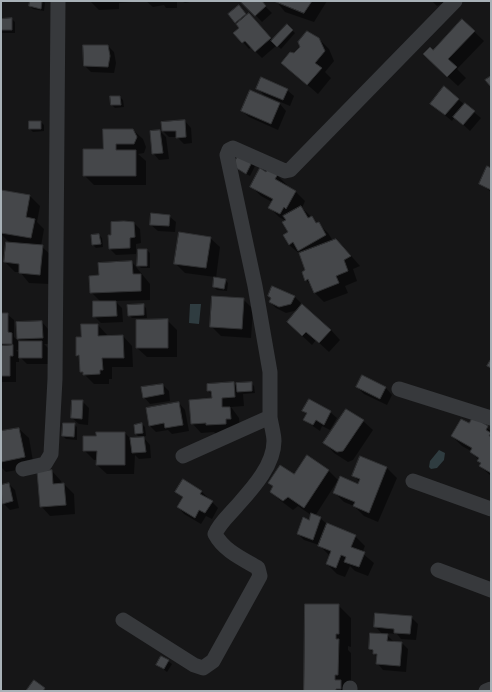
<!DOCTYPE html>
<html>
<head>
<meta charset="utf-8">
<style>
	body { margin:0 }
	#map { position:relative; width:492px; height:692px; overflow:hidden; background:#161617; font-family:Cabin,sans-serif }
	canvas { display:block }
	.frame { position:absolute; inset:0; border:2px solid #a8b1b7; pointer-events:none }
</style>
</head>
<body>
<div id="map">
<canvas width="492" height="692"></canvas>
<div class="frame"></div>
</div>
<script>
const ctx = document.querySelector('canvas').getContext('2d');
ctx.lineJoin = 'round';
function paint(path, color) { ctx.fillStyle = color; ctx.fill(path, 'evenodd'); }
function strokePath(path, color, width, dash) { ctx.strokeStyle = color; ctx.lineWidth = width; ctx.lineCap = dash ? 'butt' : 'round'; ctx.setLineDash(dash || []); ctx.stroke(path); }
paint(new Path2D(`
	M 190,304 L 201,304 L 199,324 L 189,323 Z
	M 439,450 L 445,453 L 444,460 L 437,468 L 431,469 L 429,467 L 430,461 Z`), '#2f3c40');
paint(new Path2D(`
	M 31,1 L 43,1 L 45,3 L 44,11 L 33,9 L 30,6 Z
	M 90,1 L 132,1 L 132,2 L 119,3 L 119,9 L 99,10 Z
	M 146,1 L 177,1 L 177,8 L 166,8 L 164,5 L 153,7 Z
	M 181,1 L 195,1 L 185,3 Z
	M 242,1 L 260,1 L 272,13 L 262,22 Z
	M 276,1 L 327,1 L 314,22 L 285,12 Z
	M 432,1 L 448,1 L 437,6 Z
	M 242,9 L 247,16 L 256,21 L 273,41 L 287,26 L 295,33 L 281,49 L 277,45 L 262,58 L 251,47 L 249,49 L 235,33 L 241,28 L 229,14 Z
	M 12,19 L 15,22 L 15,33 L 1,33 L 1,20 Z
	M 462,20 L 484,41 L 457,69 L 466,78 L 458,86 L 434,64 L 433,52 Z
	M 319,39 L 329,49 L 334,61 L 325,72 L 331,78 L 318,94 L 282,63 Z
	M 108,46 L 114,52 L 116,63 L 114,73 L 91,72 L 85,66 Z
	M 258,89 L 287,90 L 294,96 L 290,106 L 264,95 Z
	M 250,92 L 280,104 L 286,111 L 278,130 L 249,117 L 242,111 Z
	M 120,97 L 123,100 L 124,107 L 115,108 L 112,105 Z
	M 459,100 L 481,118 L 470,131 L 455,117 L 452,121 L 431,104 Z
	M 185,121 L 191,128 L 192,143 L 184,144 L 177,137 L 169,137 L 163,131 Z
	M 41,122 L 44,125 L 44,131 L 33,132 L 30,129 Z
	M 133,130 L 143,139 L 146,147 L 144,153 L 138,154 L 146,161 L 146,185 L 94,185 L 84,175 L 104,150 Z
	M 160,131 L 166,137 L 169,159 L 159,160 L 153,153 Z
	M 252,163 L 255,166 L 250,176 L 237,169 Z
	M 491,169 L 491,192 L 480,183 Z
	M 267,173 L 277,175 L 287,185 L 286,186 L 296,192 L 305,201 L 302,208 L 328,233 L 333,241 L 336,240 L 346,250 L 360,266 L 353,269 L 357,281 L 345,286 L 348,293 L 324,302 L 314,292 L 312,286 L 306,280 L 306,271 L 300,254 L 289,245 L 286,221 L 279,217 L 269,207 L 272,202 L 261,196 L 251,186 Z
	M 1,191 L 30,196 L 40,206 L 37,222 L 44,229 L 41,246 L 52,256 L 49,284 L 29,283 L 20,272 L 15,272 L 5,262 L 10,243 L 1,234 Z
	M 169,216 L 176,222 L 175,232 L 158,231 L 151,225 Z
	M 134,223 L 140,229 L 141,243 L 136,244 L 136,254 L 116,255 L 110,249 L 112,236 Z
	M 99,235 L 102,238 L 103,247 L 96,248 L 93,245 Z
	M 210,238 L 220,247 L 216,278 L 225,280 L 228,283 L 227,291 L 217,290 L 214,287 L 215,277 L 185,273 L 175,263 Z
	M 147,250 L 150,253 L 150,268 L 141,268 L 138,265 Z
	M 132,262 L 150,284 L 150,300 L 115,301 L 122,308 L 123,322 L 101,323 L 94,316 L 101,302 L 91,292 L 100,276 Z
	M 269,296 L 294,296 L 301,303 L 298,310 L 286,313 L 276,308 L 270,302 L 271,299 Z
	M 243,299 L 253,309 L 251,338 L 221,336 L 211,326 Z
	M 143,305 L 146,308 L 147,318 L 132,318 L 129,315 Z
	M 1,314 L 7,314 L 14,320 L 14,337 L 18,341 L 17,323 L 42,322 L 48,329 L 49,344 L 44,344 L 48,348 L 48,364 L 27,364 L 19,356 L 19,362 L 16,362 L 16,382 L 1,382 ZM 18,338 L 20,341 L 20,354 L 16,350 L 18,350 Z
	M 167,320 L 177,330 L 177,357 L 147,357 L 137,348 Z
	M 98,325 L 108,336 L 123,336 L 132,346 L 133,367 L 112,367 L 112,379 L 109,379 L 109,384 L 94,384 L 81,371 L 81,358 L 77,355 Z
	M 331,330 L 340,340 L 329,352 L 316,340 L 312,345 L 298,332 Z
	M 363,377 L 386,388 L 392,395 L 387,405 L 364,394 L 357,387 Z
	M 234,383 L 237,386 L 251,383 L 254,386 L 255,393 L 243,394 L 244,406 L 231,407 L 239,418 L 240,428 L 217,435 L 214,432 L 201,433 L 192,423 L 213,399 L 212,395 L 208,391 Z
	M 163,385 L 169,391 L 170,401 L 150,404 L 144,397 Z
	M 82,401 L 89,408 L 88,425 L 79,424 L 72,418 Z
	M 179,403 L 185,410 L 189,431 L 172,434 L 168,430 L 156,432 L 150,426 Z
	M 304,410 L 330,412 L 337,418 L 330,430 L 322,426 L 320,431 L 304,420 L 307,414 Z
	M 473,418 L 491,431 L 491,476 L 480,466 L 482,464 L 471,451 L 462,446 L 452,436 L 469,425 Z
	M 363,421 L 373,430 L 353,460 L 348,462 L 334,453 L 325,443 Z
	M 74,424 L 77,427 L 77,440 L 66,439 L 63,436 Z
	M 142,424 L 145,427 L 146,436 L 139,437 L 136,434 Z
	M 19,429 L 29,438 L 34,467 L 6,472 L 1,467 L 1,432 Z
	M 125,433 L 131,439 L 144,438 L 150,445 L 151,458 L 139,459 L 135,455 L 134,474 L 107,474 L 97,465 L 97,460 L 94,460 L 84,450 L 97,437 Z
	M 361,457 L 387,468 L 397,478 L 378,522 L 364,516 L 354,506 L 344,502 L 334,492 L 338,480 L 315,516 L 320,518 L 327,524 L 355,536 L 365,546 L 362,553 L 374,563 L 368,576 L 355,571 L 350,566 L 345,577 L 337,574 L 327,564 L 330,556 L 319,545 L 304,540 L 298,534 L 309,521 L 311,515 L 298,506 L 293,510 L 281,501 L 271,492 L 274,487 L 270,483 L 294,476 L 328,470 L 339,481 L 358,485 L 360,482 L 353,475 Z
	M 52,471 L 61,481 L 62,484 L 64,484 L 74,494 L 75,514 L 50,516 L 41,506 Z
	M 183,481 L 202,492 L 218,508 L 212,519 L 206,516 L 201,524 L 184,514 L 178,507 L 183,498 L 177,492 Z
	M 9,484 L 15,490 L 19,508 L 10,510 L 3,503 L 1,494 L 1,486 Z
	M 338,605 L 351,618 L 351,647 L 348,646 L 348,650 L 351,653 L 351,691 L 305,691 Z
	M 411,617 L 418,624 L 416,640 L 401,639 L 397,634 L 385,633 L 394,642 L 402,643 L 408,649 L 406,672 L 383,670 L 377,663 L 377,657 L 370,649 L 383,635 L 375,626 Z
	M 162,657 L 172,664 L 167,672 L 157,664 Z`), '#0007');
const building = new Path2D(`
	M 30,1 L 42,1 L 41,9 L 29,6 Z
	M 240,1 L 262,1 L 266,6 L 255,16 Z
	M 274,1 L 312,1 L 304,13 Z
	M 239,5 L 246,14 L 235,23 L 228,14 Z
	M 249,13 L 271,38 L 255,52 L 245,41 L 242,43 L 233,33 L 239,28 L 236,24 Z
	M 12,18 L 12,30 L 1,30 L 1,19 Z
	M 462,19 L 475,31 L 448,59 L 457,67 L 447,77 L 423,54 L 430,47 L 433,50 Z
	M 287,24 L 293,30 L 277,47 L 271,41 Z
	M 307,31 L 319,38 L 325,51 L 315,63 L 322,68 L 307,85 L 281,63 L 290,52 L 294,53 L 300,47 L 298,42 Z
	M 83,45 L 108,45 L 110,56 L 108,67 L 84,66 Z
	M 491,76 L 491,87 L 485,80 Z
	M 261,77 L 288,89 L 283,100 L 256,89 Z
	M 444,86 L 459,99 L 445,115 L 430,104 Z
	M 250,90 L 280,103 L 271,124 L 241,111 Z
	M 110,96 L 120,96 L 121,105 L 111,105 Z
	M 465,103 L 475,111 L 463,125 L 453,117 Z
	M 185,120 L 186,137 L 176,138 L 176,131 L 162,131 L 161,122 Z
	M 29,121 L 41,121 L 41,129 L 29,129 Z
	M 103,129 L 133,129 L 137,137 L 134,144 L 116,144 L 116,150 L 136,150 L 136,176 L 83,176 L 83,149 L 103,149 Z
	M 160,130 L 163,153 L 152,154 L 150,131 Z
	M 238,155 L 252,162 L 246,174 L 233,166 Z
	M 487,166 L 491,168 L 491,190 L 479,184 Z
	M 260,168 L 266,172 L 268,169 L 278,174 L 275,179 L 296,191 L 286,209 L 284,207 L 280,214 L 268,208 L 273,199 L 250,187 Z
	M 1,190 L 30,195 L 26,217 L 35,219 L 31,238 L 1,233 Z
	M 301,206 L 308,218 L 312,216 L 316,223 L 319,222 L 326,235 L 298,251 L 293,242 L 289,245 L 283,235 L 288,232 L 282,222 L 286,220 L 283,216 Z
	M 151,213 L 170,215 L 169,226 L 150,225 Z
	M 124,221 L 134,222 L 135,237 L 130,238 L 130,248 L 109,249 L 108,235 L 111,235 L 111,222 Z
	M 179,232 L 211,237 L 206,268 L 174,264 Z
	M 99,234 L 101,244 L 92,245 L 91,235 Z
	M 336,239 L 351,256 L 344,260 L 348,271 L 336,276 L 339,283 L 314,293 L 308,279 L 305,281 L 302,272 L 305,270 L 299,253 Z
	M 6,242 L 43,245 L 40,275 L 19,273 L 19,264 L 4,262 Z
	M 138,249 L 147,249 L 147,266 L 137,266 Z
	M 132,261 L 133,274 L 141,274 L 141,291 L 90,293 L 89,276 L 99,275 L 98,263 Z
	M 214,277 L 226,279 L 224,289 L 213,287 Z
	M 272,286 L 295,296 L 291,304 L 279,307 L 269,302 L 271,298 L 268,296 Z
	M 212,296 L 244,298 L 242,329 L 210,327 Z
	M 93,301 L 116,301 L 117,316 L 93,317 Z
	M 144,304 L 144,315 L 128,316 L 127,305 Z
	M 302,304 L 331,330 L 319,343 L 306,332 L 302,336 L 287,322 Z
	M 1,313 L 8,313 L 8,332 L 12,333 L 12,344 L 1,344 Z
	M 168,319 L 168,348 L 136,348 L 136,320 Z
	M 42,321 L 43,338 L 17,339 L 16,322 Z
	M 81,324 L 98,324 L 98,336 L 123,335 L 124,358 L 102,358 L 103,370 L 100,370 L 100,374 L 83,375 L 83,372 L 80,372 L 79,355 L 76,356 L 76,337 L 81,337 Z
	M 19,341 L 42,341 L 42,358 L 19,358 Z
	M 13,345 L 13,356 L 10,356 L 10,376 L 1,376 L 1,346 Z
	M 491,359 L 491,368 L 487,366 Z
	M 362,375 L 386,387 L 380,399 L 356,387 Z
	M 234,382 L 235,397 L 222,398 L 222,407 L 230,407 L 231,419 L 226,419 L 226,424 L 206,425 L 206,423 L 191,424 L 189,400 L 212,398 L 211,391 L 207,391 L 207,384 Z
	M 252,382 L 252,391 L 237,392 L 236,383 Z
	M 163,384 L 164,394 L 143,398 L 141,387 Z
	M 309,399 L 331,411 L 324,425 L 316,420 L 313,425 L 303,420 L 307,413 L 302,411 Z
	M 72,400 L 83,400 L 82,419 L 71,418 Z
	M 179,402 L 183,425 L 165,428 L 164,423 L 149,426 L 146,408 Z
	M 346,409 L 364,420 L 343,451 L 337,452 L 323,443 Z
	M 473,417 L 488,426 L 486,430 L 491,433 L 489,436 L 491,436 L 491,473 L 479,466 L 481,463 L 477,461 L 479,458 L 470,452 L 472,448 L 451,436 L 461,419 L 469,423 Z
	M 63,423 L 75,423 L 74,437 L 62,436 Z
	M 142,423 L 143,433 L 135,434 L 134,425 Z
	M 19,428 L 25,457 L 1,462 L 1,431 Z
	M 96,432 L 125,432 L 125,465 L 96,465 L 97,451 L 83,451 L 83,436 L 96,436 Z
	M 144,437 L 146,452 L 132,453 L 130,438 Z
	M 307,455 L 329,470 L 304,508 L 288,497 L 283,501 L 270,492 L 273,486 L 268,483 L 280,465 L 294,474 Z
	M 360,456 L 387,467 L 369,513 L 353,506 L 355,502 L 333,493 L 340,476 L 358,484 L 360,479 L 352,476 Z
	M 52,470 L 53,484 L 64,483 L 66,505 L 40,507 L 37,471 Z
	M 183,479 L 202,491 L 200,494 L 213,501 L 205,513 L 199,510 L 195,518 L 177,507 L 183,497 L 175,492 Z
	M 9,483 L 13,501 L 2,504 L 1,485 Z
	M 311,513 L 321,517 L 313,540 L 297,534 L 303,517 L 309,520 Z
	M 327,523 L 356,535 L 351,547 L 365,552 L 359,567 L 344,562 L 346,557 L 341,555 L 336,568 L 326,564 L 331,551 L 318,546 Z
	M 305,604 L 339,604 L 339,634 L 336,634 L 336,639 L 339,639 L 338,675 L 335,675 L 335,680 L 341,680 L 341,689 L 336,689 L 336,691 L 304,691 Z
	M 375,613 L 412,616 L 410,634 L 394,633 L 394,629 L 374,627 Z
	M 370,633 L 388,634 L 387,641 L 402,642 L 400,666 L 376,664 L 377,654 L 373,654 L 373,650 L 369,649 Z
	M 161,656 L 169,660 L 164,669 L 156,665 Z
	M 34,680 L 45,688 L 43,691 L 26,691 Z`);
paint(building, '#45474a');
strokePath(building, '#303133', 1);
strokePath(new Path2D(`
	M 399,389 L 491,418
	M 183,456 L 270,417 L 270,372 L 255,286 L 227,155 L 229,150 L 233,148 L 285,171 L 290,170 L 455,1
	M 23,469 L 45,464 L 51,454 L 55,379 L 58,1
	M 413,481 L 491,509
	M 438,570 L 491,590
	M 123,620 L 194,665 L 203,668 L 213,661 L 260,576 L 258,568 C 243,559 224,551 215,534 C 219,524 228,516 236,507 C 251,490 274,466 274,441 C 274,434 271,425 270,417
	M 350,688 L 350,691
	M 486,691 L 491,689`), '#37393c', 15);
</script>
</body>
</html>
